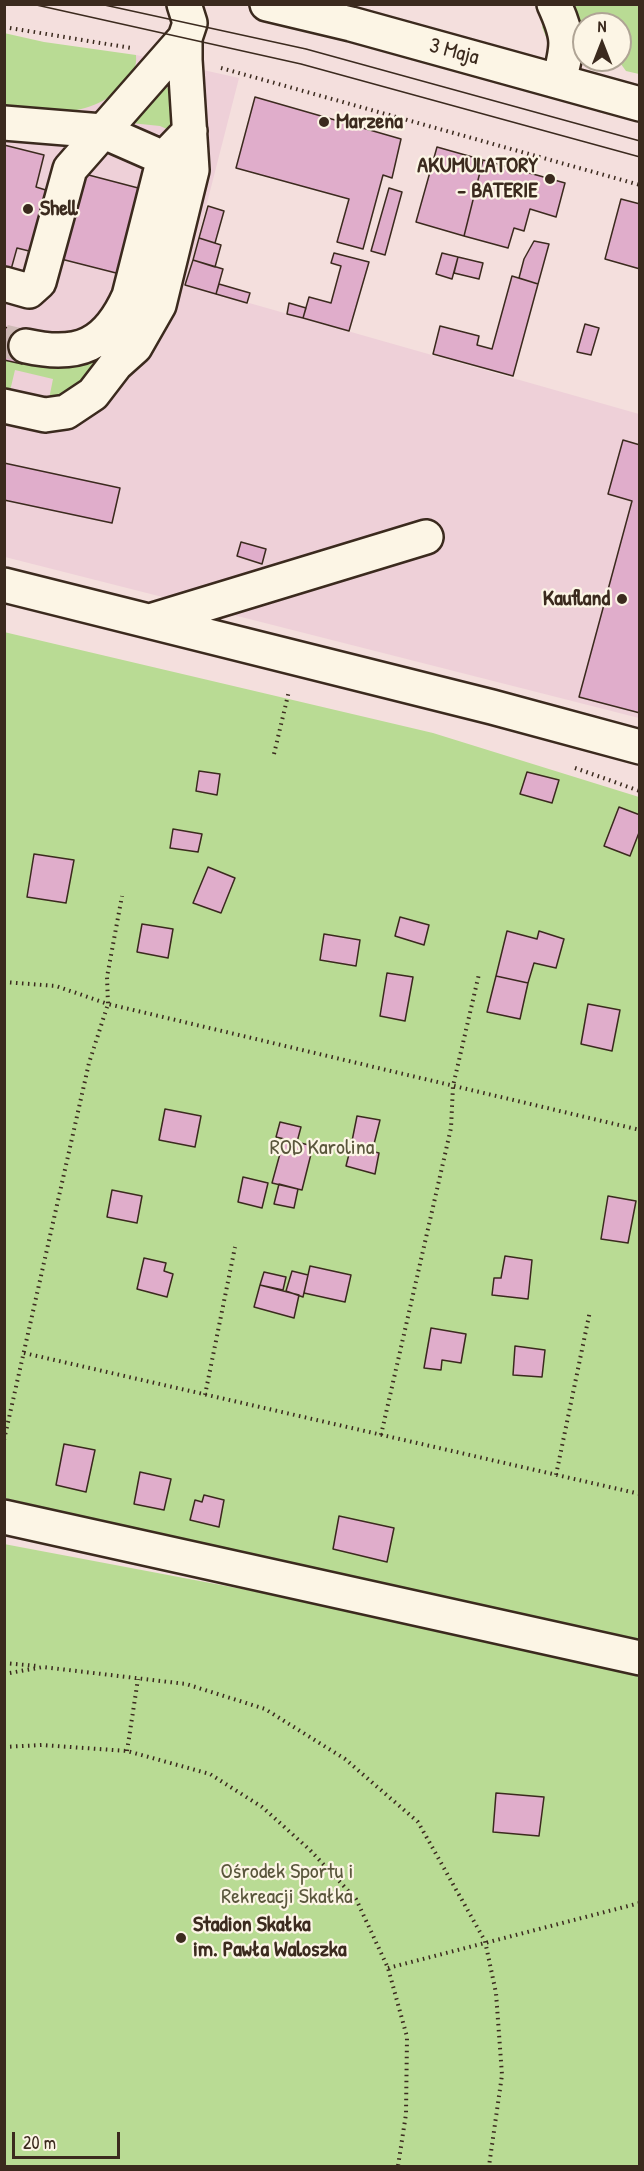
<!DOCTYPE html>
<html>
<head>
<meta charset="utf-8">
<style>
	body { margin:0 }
	#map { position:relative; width:644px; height:2171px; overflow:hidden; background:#f4dfdd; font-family:"Patrick Hand",sans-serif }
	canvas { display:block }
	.frame { position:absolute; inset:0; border:6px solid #3b2a1e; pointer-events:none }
	.north { position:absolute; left:572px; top:12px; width:60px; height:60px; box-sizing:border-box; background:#fcf5e5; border:2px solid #afa495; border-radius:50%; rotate:0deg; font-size:16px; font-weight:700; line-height:24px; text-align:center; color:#3b2a1e }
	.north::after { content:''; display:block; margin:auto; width:21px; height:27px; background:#3b2a1e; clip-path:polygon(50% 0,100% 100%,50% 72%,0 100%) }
	.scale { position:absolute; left:12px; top:2132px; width:108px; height:27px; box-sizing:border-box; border:3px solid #3b2a1e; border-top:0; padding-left:8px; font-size:18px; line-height:21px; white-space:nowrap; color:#3b2a1e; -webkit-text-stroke:4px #fcf5e5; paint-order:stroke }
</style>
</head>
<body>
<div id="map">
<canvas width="644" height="2171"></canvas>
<div class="frame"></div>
<div class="north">N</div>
<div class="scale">20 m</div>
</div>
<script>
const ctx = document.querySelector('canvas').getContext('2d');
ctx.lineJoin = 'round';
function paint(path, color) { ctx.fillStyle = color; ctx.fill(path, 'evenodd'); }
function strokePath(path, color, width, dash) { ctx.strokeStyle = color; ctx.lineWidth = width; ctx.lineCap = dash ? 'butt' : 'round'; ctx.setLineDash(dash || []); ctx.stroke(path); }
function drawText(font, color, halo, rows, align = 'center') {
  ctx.font = font + ' "Patrick Hand",sans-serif'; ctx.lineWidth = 4.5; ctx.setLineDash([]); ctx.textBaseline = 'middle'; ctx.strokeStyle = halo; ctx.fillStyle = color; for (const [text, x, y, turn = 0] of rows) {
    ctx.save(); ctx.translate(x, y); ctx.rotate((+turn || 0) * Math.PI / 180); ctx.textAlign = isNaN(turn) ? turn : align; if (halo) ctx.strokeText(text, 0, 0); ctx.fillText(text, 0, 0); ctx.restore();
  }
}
paint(new Path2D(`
	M 136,55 L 239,78 L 186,285 L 639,414 L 639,718 L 5,557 L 4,107 Z`), '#eed0d8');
paint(new Path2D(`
	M 552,5 L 639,5 L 639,74 L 626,71 L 618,60 L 620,60 L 620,24 L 584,24 L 584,48 L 546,37 L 542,27 Z
	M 4,33 L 44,42 L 136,55 C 137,68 133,72 124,83 C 93,120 48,112 5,110 Z
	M 166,84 L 174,103 L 178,134 L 160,126 L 131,123 Z
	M 126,337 L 63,399 L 48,404 L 53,379 L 15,370 L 9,395 L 5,394 L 5,360 L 22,364 L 25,353 Z
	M 4,632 L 433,733 L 639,797 L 639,1646 L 5,1498 Z
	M 4,1544 L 639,1664 L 639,2166 L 5,2166 Z`), '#b9db94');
const building = new Path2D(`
	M 255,97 L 401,139 L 392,178 L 383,175 L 363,249 L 337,242 L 349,199 L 236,168 Z
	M 4,145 L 44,155 L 36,187 L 75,199 L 61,259 L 17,248 L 5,291 Z
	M 437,147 L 483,160 L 464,236 L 416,222 Z
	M 483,160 L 565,183 L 556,217 L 530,209 L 524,231 L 514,228 L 508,248 L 464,236 Z
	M 81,173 L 142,189 L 120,274 L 61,259 Z
	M 389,188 L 402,192 L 385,255 L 371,251 Z
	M 621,199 L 640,204 L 640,269 L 605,259 Z
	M 208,206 L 224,211 L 215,243 L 199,238 Z
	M 199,238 L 221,245 L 215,267 L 193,260 Z
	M 534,241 L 549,244 L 538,284 L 519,278 L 524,259 Z
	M 334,253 L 369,262 L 349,331 L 303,318 L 309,297 L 331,303 L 341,266 L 331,263 Z
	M 442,253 L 458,257 L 452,279 L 436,274 Z
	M 458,257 L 483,263 L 479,279 L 454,273 Z
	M 193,260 L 223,269 L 216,294 L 185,285 Z
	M 512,276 L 538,284 L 513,376 L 433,354 L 440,326 L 479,336 L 477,345 L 492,349 Z
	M 219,284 L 250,293 L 247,303 L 216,294 Z
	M 289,303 L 306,308 L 303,318 L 287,314 Z
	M 585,324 L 599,328 L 591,355 L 577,352 Z
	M 4,327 L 29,333 L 22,364 L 4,360 Z
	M 623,440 L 640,445 L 640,713 L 579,697 L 632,501 L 608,494 Z
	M 4,463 L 120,488 L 112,523 L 4,500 Z
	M 241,542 L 266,549 L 262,564 L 237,556 Z
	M 199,771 L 220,774 L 217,795 L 196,791 Z
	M 527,772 L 559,780 L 552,803 L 520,794 Z
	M 619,807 L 640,815 L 640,830 L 630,856 L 604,846 Z
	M 173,829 L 202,834 L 198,852 L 170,848 Z
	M 34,854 L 74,860 L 66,903 L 27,897 Z
	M 208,867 L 235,878 L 221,913 L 193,903 Z
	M 400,917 L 429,925 L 424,945 L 395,936 Z
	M 142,924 L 173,929 L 168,958 L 137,952 Z
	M 507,931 L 537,939 L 539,931 L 564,939 L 556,968 L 534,963 L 528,983 L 496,976 Z
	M 324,934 L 360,940 L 356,966 L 320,960 Z
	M 387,973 L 413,977 L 405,1021 L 380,1016 Z
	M 496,976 L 528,983 L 520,1019 L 487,1012 Z
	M 588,1004 L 620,1010 L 612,1051 L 581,1044 Z
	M 165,1109 L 201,1116 L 195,1147 L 159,1140 Z
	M 357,1116 L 380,1120 L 372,1152 L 351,1146 Z
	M 280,1122 L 301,1127 L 297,1142 L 276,1137 Z
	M 284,1139 L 313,1146 L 302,1190 L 272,1183 Z
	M 351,1146 L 379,1153 L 375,1174 L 346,1166 Z
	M 243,1177 L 268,1183 L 262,1208 L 238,1202 Z
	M 279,1184 L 298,1189 L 294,1208 L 274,1204 Z
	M 112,1190 L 142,1196 L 137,1223 L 107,1217 Z
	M 608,1196 L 636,1201 L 628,1243 L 601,1239 Z
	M 505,1256 L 532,1260 L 528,1299 L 492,1295 L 494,1278 L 501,1278 Z
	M 144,1258 L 166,1263 L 164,1271 L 173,1274 L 167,1297 L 137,1289 Z
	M 310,1266 L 351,1275 L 345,1302 L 304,1293 Z
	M 292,1271 L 308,1275 L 303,1297 L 286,1291 Z
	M 264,1272 L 286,1277 L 283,1290 L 260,1285 Z
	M 260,1285 L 299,1295 L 294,1318 L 254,1307 Z
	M 431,1328 L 466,1334 L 461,1363 L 442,1360 L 441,1370 L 424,1368 Z
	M 515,1346 L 545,1350 L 542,1377 L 513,1375 Z
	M 64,1444 L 95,1450 L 86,1492 L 56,1485 Z
	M 140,1472 L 171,1479 L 164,1510 L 134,1504 Z
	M 204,1495 L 224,1500 L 219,1527 L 190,1520 L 195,1500 L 202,1502 Z
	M 339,1516 L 394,1528 L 387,1562 L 333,1549 Z
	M 496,1793 L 544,1797 L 539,1836 L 493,1832 Z`);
paint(building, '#e0adcb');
strokePath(building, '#3b2a1e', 1.5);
strokePath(new Path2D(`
	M 4,341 L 26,346`), '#cfbbb7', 33, [33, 16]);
const minor = new Path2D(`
	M 267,4 L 351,24 L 640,104
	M 554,4 C 570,39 568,45 559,81
	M 4,123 L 102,131 L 184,167
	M 4,284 L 29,291 L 39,282 L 70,169 L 185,38
	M 26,346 C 79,358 107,345 129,296 L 164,158 L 190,131
	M 4,406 L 45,415 L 66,412 L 93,394 L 116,364 L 135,347 L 159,305 L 192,170 L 185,60 L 185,38 L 190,23 L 184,4
	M 4,585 L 492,707 L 640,747
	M 150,621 L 426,537
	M 4,1517 L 640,1658`);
strokePath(minor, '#3b2a1e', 38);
strokePath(new Path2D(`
	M 4,27 L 131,48
	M 221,68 L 640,185
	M 274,754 L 289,691
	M 575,768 L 640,791
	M 4,982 L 56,986 L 108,1004 L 107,977 L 122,896
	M 24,1353 L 640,1494
	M 205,1395 L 235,1247
	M 381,1435 L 451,1128 L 453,1086 L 479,974
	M 4,1440 L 89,1063 L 108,1004 L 640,1130
	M 556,1475 L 590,1311
	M 4,1663 L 37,1666
	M 4,1674 L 43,1667 L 186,1684 L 265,1709 L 345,1759 L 418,1822 L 485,1941 L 496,1993 L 502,2075 L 489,2166
	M 4,1747 L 42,1745 L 127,1751 L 210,1774 L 262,1807 L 310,1850 L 356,1899 L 388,1968 L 407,2037 L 406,2114 L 398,2166
	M 127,1751 L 138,1679
	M 388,1968 L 640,1903`), '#3b2a1e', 4, [1.5, 4.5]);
strokePath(minor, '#fcf5e5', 33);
strokePath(new Path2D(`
	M 32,4 L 301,64 L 640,157
	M 100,4 L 306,49 L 640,141`), '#3b2a1e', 1.5);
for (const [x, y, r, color] of [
	[324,122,6,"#3b2a1e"],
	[550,179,6,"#3b2a1e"],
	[28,209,6,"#3b2a1e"],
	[622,599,6,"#3b2a1e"],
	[181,1938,6,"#3b2a1e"]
]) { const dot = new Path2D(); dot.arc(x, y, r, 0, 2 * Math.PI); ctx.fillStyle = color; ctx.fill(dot); strokePath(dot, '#fcf5e5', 2); }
drawText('22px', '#3b2a1e', '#fcf5e5', [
	["3 Maja",454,52,15]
]);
drawText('bold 22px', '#3b2a1e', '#fcf5e5', [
	["Marzena",336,122],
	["AKUMULATORY",538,166,"right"],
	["- BATERIE",538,191,"right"],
	["Shell",40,209],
	["Kaufland",610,599,"right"],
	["Stadion Skałka",193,1925],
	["im. Pawła Waloszka",193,1950]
], 'left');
drawText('22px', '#5a563c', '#fcf5e5', [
	["ROD Karolina",322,1148],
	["Ośrodek Sportu i",287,1872],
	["Rekreacji Skałka",287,1897]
]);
</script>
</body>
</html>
